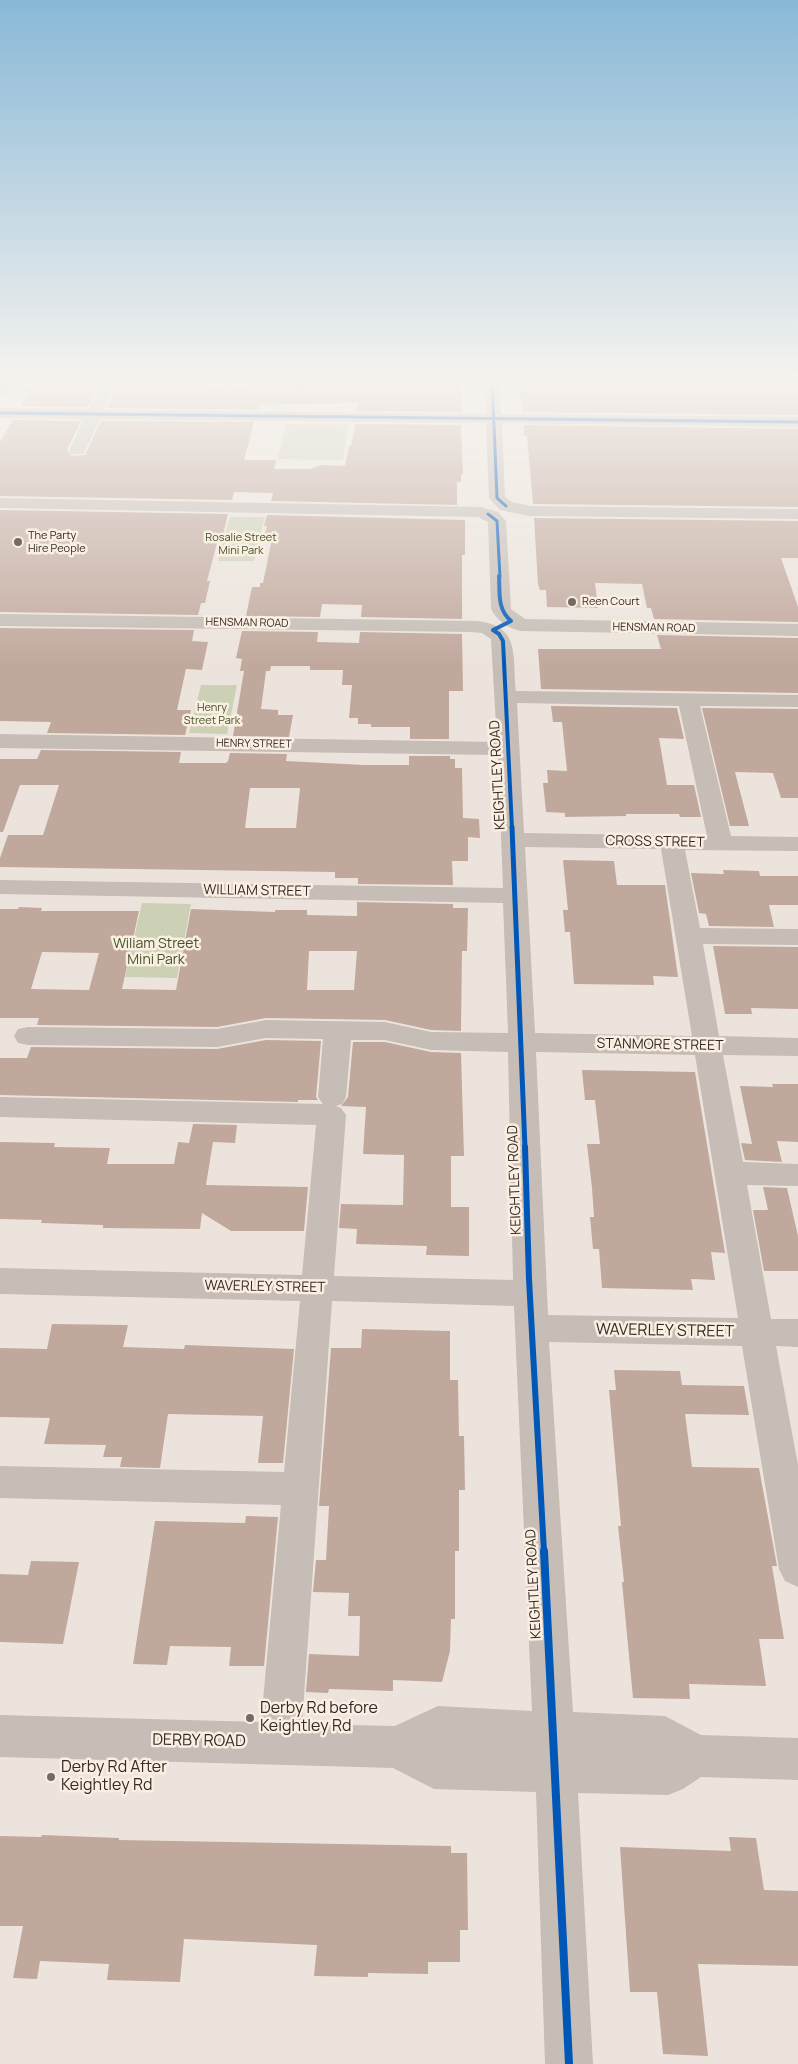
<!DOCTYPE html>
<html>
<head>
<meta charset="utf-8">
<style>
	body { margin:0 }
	canvas { display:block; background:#ece4dc }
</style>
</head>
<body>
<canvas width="798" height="2064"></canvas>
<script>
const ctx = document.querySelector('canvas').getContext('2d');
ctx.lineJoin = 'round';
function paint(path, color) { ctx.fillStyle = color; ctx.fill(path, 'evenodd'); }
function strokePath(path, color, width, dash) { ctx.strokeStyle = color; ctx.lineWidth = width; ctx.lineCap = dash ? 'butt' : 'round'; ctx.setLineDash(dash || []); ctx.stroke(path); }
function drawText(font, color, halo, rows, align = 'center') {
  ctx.font = font + ' Manrope,sans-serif'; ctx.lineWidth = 5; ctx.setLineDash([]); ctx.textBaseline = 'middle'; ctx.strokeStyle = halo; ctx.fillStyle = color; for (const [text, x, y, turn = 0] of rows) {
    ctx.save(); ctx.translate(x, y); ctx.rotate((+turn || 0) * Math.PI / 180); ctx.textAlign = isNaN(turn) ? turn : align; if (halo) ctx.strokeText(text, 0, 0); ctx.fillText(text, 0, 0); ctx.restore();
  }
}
paint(new Path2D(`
	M 286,424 L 348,425 L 343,460 L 278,459 Z
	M 230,517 L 265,517 L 254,561 L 218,561 Z
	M 201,685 L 237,685 L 227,734 L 189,733 Z
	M 142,903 L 191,904 L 177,978 L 125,977 Z`), '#ccd1b6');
paint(new Path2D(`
	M 37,378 L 102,378 L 88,407 L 21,406 Z
	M 308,378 L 410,381 L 410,378 L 462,378 L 461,412 L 356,411 L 358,403 L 259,405 L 258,410 L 107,408 L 118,384 L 160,384 L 162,379 L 212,382 L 211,385 L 307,384 Z
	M 518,378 L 798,378 L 798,415 L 523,412 Z
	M 13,420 L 81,421 L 67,450 L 71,456 L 85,455 L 101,421 L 254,422 L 244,460 L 276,460 L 274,469 L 310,469 L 321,465 L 345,466 L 349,446 L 351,446 L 355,424 L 461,425 L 463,474 L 461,474 L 461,482 L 457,482 L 457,505 L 271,501 L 273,493 L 234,492 L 232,500 L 0,496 L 0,442 Z
	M 524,425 L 798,429 L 798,507 L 533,504 L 527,436 L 524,436 Z
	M 0,510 L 228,514 L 221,543 L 217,543 L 207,581 L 210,581 L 205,603 L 201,603 L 198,615 L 0,612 Z
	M 267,515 L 465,520 L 465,555 L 462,555 L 462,619 L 361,617 L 362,605 L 322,604 L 320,617 L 246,616 L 252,587 L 260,587 L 260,583 L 263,583 L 273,534 L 265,534 L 267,526 L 264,526 Z
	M 534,518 L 798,521 L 798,558 L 781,558 L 798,607 L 798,622 L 654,619 L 651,608 L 647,608 L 642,584 L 595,583 L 598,608 L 547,607 L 546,590 L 540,590 L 538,584 Z
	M 0,628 L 194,630 L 192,641 L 208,642 L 202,670 L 186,669 L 177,710 L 191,710 L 185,735 L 47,733 L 51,722 L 0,721 Z
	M 242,631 L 318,632 L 317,642 L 359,643 L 360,632 L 462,634 L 463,691 L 449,691 L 449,739 L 410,739 L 410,727 L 371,727 L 371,724 L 358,724 L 358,718 L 349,718 L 352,685 L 342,685 L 343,670 L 310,670 L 310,666 L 271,666 L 270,671 L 266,671 L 261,709 L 278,710 L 278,715 L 293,715 L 289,737 L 233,736 L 244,671 L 240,671 L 242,659 L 236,658 Z
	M 657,635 L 798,638 L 798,693 L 541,689 L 538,649 L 661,649 Z
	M 551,706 L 677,708 L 684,739 L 659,738 L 667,785 L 694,785 L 701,817 L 680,817 L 679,814 L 626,814 L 626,816 L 565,817 L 565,813 L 546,812 L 543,783 L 548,783 L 547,770 L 567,771 L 562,722 L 553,722 Z
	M 702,708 L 798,709 L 798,798 L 781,798 L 773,773 L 735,772 L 749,826 L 730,826 Z
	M 41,750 L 181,752 L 179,763 L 226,763 L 228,761 L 230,753 L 287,754 L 286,761 L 364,765 L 409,765 L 409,756 L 450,756 L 450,759 L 455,759 L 455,768 L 462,768 L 463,818 L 479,819 L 480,838 L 468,837 L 468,861 L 452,861 L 453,885 L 358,884 L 358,878 L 335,878 L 335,872 L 0,867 L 0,858 L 8,835 L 43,835 L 59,785 L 20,785 L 3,832 L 0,832 L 0,759 L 37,759 ZM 250,788 L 300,788 L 296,828 L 245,828 Z
	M 563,860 L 614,861 L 617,885 L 665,885 L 678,977 L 653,976 L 654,985 L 574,984 L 570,932 L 565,932 L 563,910 L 568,910 Z
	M 723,870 L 759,871 L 760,876 L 798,876 L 798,905 L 769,905 L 774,927 L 709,926 L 706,914 L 699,913 L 691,873 L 724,874 Z
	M 357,902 L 453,904 L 453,908 L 468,908 L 467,951 L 462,951 L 461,1031 L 431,1030 L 385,1020 L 266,1018 L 217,1027 L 37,1025 L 39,1018 L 0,1018 L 0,909 L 18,909 L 19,907 L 42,908 L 41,911 L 139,911 L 122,989 L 176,990 L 191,909 L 275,912 L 275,910 L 307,910 L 307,915 L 357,916 ZM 309,951 L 357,951 L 354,990 L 307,990 ZM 42,952 L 99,953 L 89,990 L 31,989 Z
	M 713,946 L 798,947 L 798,1009 L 751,1008 L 752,1014 L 725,1014 Z
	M 266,1040 L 321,1041 L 316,1097 L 318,1100 L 298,1100 L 298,1102 L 0,1095 L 0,1058 L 27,1058 L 31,1047 L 217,1049 Z
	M 353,1042 L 385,1042 L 431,1052 L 461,1053 L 464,1156 L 451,1156 L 451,1207 L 469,1207 L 469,1256 L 426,1255 L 427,1246 L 356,1244 L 357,1229 L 339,1228 L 341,1204 L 403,1205 L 404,1155 L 363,1154 L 366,1107 L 341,1106 L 348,1097 Z
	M 582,1070 L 695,1072 L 725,1253 L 711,1252 L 715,1280 L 691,1279 L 693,1290 L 602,1288 L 599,1249 L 593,1249 L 590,1217 L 594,1217 L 592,1188 L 587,1144 L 600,1144 L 595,1100 L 585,1100 Z
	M 772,1084 L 798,1084 L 798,1142 L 777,1141 L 782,1162 L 745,1160 L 741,1143 L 752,1144 L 740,1086 L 773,1087 Z
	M 193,1124 L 237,1125 L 235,1143 L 213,1142 L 206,1185 L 308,1187 L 304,1231 L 231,1231 L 202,1213 L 200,1229 L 103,1228 L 103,1225 L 41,1223 L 42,1220 L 0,1219 L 0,1142 L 55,1143 L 54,1147 L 110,1148 L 107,1164 L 174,1164 L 178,1142 L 189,1143 Z
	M 763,1187 L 787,1188 L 798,1236 L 798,1271 L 764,1271 L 753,1210 L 768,1210 Z
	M 52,1324 L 128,1325 L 123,1347 L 184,1349 L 185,1345 L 294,1349 L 283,1463 L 258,1463 L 263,1416 L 168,1414 L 160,1468 L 120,1467 L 122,1457 L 103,1457 L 106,1445 L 44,1444 L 50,1418 L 0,1417 L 0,1348 L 47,1349 Z
	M 362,1329 L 450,1331 L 450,1380 L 458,1380 L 459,1436 L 464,1436 L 465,1490 L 459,1490 L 459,1551 L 455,1551 L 455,1619 L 451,1619 L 450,1651 L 442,1682 L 393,1680 L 393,1691 L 329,1689 L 328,1693 L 306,1692 L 309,1654 L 359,1656 L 360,1616 L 348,1616 L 349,1593 L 313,1592 L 316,1560 L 326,1560 L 329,1506 L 319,1506 L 331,1348 L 361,1348 Z
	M 614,1370 L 680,1371 L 682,1385 L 744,1386 L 749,1415 L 685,1414 L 692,1467 L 759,1468 L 777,1566 L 772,1566 L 784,1639 L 759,1639 L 766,1686 L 689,1684 L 690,1699 L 633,1698 L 622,1582 L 624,1582 L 618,1526 L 621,1526 L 609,1390 L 616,1390 Z
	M 246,1516 L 278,1517 L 264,1666 L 229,1666 L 231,1647 L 170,1646 L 167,1665 L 133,1664 L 155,1521 L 245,1523 Z
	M 31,1561 L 79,1562 L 63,1644 L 0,1642 L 0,1574 L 28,1575 Z
	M 42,1835 L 119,1838 L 119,1840 L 451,1846 L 451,1853 L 467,1853 L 468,1930 L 460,1930 L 460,1962 L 428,1962 L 428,1974 L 368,1973 L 368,1977 L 314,1976 L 317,1945 L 184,1939 L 180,1982 L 107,1980 L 109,1964 L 40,1961 L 37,1979 L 13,1978 L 23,1926 L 0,1926 L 0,1836 L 41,1837 Z
	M 729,1837 L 756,1838 L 764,1890 L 798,1891 L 798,1966 L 698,1964 L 708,2056 L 663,2054 L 657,1992 L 630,1992 L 620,1847 L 731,1851 Z`), '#c1a89d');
paint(new Path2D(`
	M 104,378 L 118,378 L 104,410 L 486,414 L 485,378 L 499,378 L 501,414 L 798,417 L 798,427 L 502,423 L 505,497 L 512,502 L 530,506 L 798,509 L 798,519 L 530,516 L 500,510 L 489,498 L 486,423 L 100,419 L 85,451 L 83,454 L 71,454 L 69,451 L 84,419 L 0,418 L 0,408 L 89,409 Z
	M 0,498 L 480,507 L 498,512 L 506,521 L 511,609 L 525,619 L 798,624 L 798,636 L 521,631 C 508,628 497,621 491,609 L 488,522 L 478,517 L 0,508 Z
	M 0,614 L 477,621 C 521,626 512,655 516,691 L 798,695 L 798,707 L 700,706 L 731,836 L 798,837 L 798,851 L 685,850 L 700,928 L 798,929 L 798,945 L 703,944 L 719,1036 L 798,1038 L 798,1056 L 723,1055 L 743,1162 L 798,1164 L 798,1186 L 747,1185 L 771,1319 L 798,1319 L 798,1347 L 776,1346 L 798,1465 L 798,1587 L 785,1581 L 779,1569 L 742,1346 L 549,1342 L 573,1712 L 665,1716 L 701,1735 L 798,1738 L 798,1780 L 701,1777 L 683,1789 L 668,1795 L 578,1793 L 593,2064 L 545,2064 L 536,1792 L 434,1789 L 393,1768 L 0,1757 L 0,1715 L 261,1722 L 281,1505 L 0,1498 L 0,1466 L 284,1472 L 300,1301 L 0,1294 L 0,1268 L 302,1275 L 316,1125 L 0,1117 L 0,1097 L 323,1104 L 318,1097 L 323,1039 L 266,1038 L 217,1047 L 28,1045 L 18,1043 L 14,1036 L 18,1029 L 28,1027 L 217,1029 L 266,1020 L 385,1022 L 431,1032 L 508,1033 L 503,903 L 0,894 L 0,880 L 503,888 L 498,755 L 0,748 L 0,734 L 497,742 L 491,639 L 482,633 L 471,632 L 0,626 ZM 517,703 L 679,706 L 707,836 L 524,833 ZM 525,847 L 661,849 L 692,1036 L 535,1033 ZM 351,1040 L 385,1040 L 431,1050 L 508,1052 L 513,1280 L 334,1276 L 346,1115 L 341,1108 L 336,1106 L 342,1104 L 346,1097 ZM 536,1052 L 695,1055 L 738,1318 L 548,1315 ZM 332,1301 L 514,1306 L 532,1711 L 438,1706 L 395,1726 L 302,1724 Z`), '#c5bdb6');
paint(new Path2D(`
	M 1,378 L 15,378 L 5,394 L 0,395 Z`), '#b3aba5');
strokePath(new Path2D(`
	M 492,378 L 497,498 L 506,506
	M 0,413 L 798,422
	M 488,514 L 497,521 L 500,577`), '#0057b8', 3);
strokePath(new Path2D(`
	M 493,630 L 511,621 C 497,609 500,593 499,576
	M 493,630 L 499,634 L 503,641 L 512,829`), '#0057b8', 4);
strokePath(new Path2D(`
	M 512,827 L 525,1148`), '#0057b8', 5);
strokePath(new Path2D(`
	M 525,1147 L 529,1279 L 544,1552`), '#0057b8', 6);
strokePath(new Path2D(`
	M 544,1551 L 569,2064`), '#0057b8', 8);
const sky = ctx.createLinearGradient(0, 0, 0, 667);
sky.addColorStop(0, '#88b8d7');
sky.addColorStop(0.57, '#f6f3ef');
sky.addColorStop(1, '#f6f3ef00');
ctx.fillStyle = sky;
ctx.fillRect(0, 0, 798, 667);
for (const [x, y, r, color] of [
	[18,542,5,"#756b65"],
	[572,602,5,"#756b65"],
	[250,1718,5,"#756b65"],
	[51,1777,5,"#756b65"]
]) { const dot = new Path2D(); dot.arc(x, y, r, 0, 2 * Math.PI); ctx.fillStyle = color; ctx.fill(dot); strokePath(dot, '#faefe2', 2); }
drawText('11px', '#352a25', '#faefe2', [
	["The Party",28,536],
	["Hire People",28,549],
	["Reen Court",582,602]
], 'left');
drawText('11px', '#435427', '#faefe2', [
	["Rosalie Street",241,538],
	["Mini Park",241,551],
	["Henry",212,708],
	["Street Park",212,721]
]);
drawText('11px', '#352a25', '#faefe2', [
	["HENSMAN ROAD",247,623,1],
	["HENSMAN ROAD",654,628,1],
	["HENRY STREET",254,744,1]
]);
drawText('14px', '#352a25', '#faefe2', [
	["KEIGHTLEY ROAD",498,775,-93],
	["CROSS STREET",655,842,1],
	["WILLIAM STREET",257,891,1],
	["STANMORE STREET",660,1045,1],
	["KEIGHTLEY ROAD",515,1180,-92],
	["WAVERLEY STREET",265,1287,1],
	["KEIGHTLEY ROAD",534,1584,-93]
]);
drawText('14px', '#435427', '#faefe2', [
	["Wiliam Street",156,944],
	["Mini Park",156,960]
]);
drawText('16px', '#352a25', '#faefe2', [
	["WAVERLEY STREET",665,1331,1],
	["DERBY ROAD",199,1741,1]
]);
drawText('16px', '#352a25', '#faefe2', [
	["Derby Rd before",260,1709],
	["Keightley Rd",260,1727],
	["Derby Rd After",61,1768],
	["Keightley Rd",61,1786]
], 'left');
</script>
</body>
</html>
